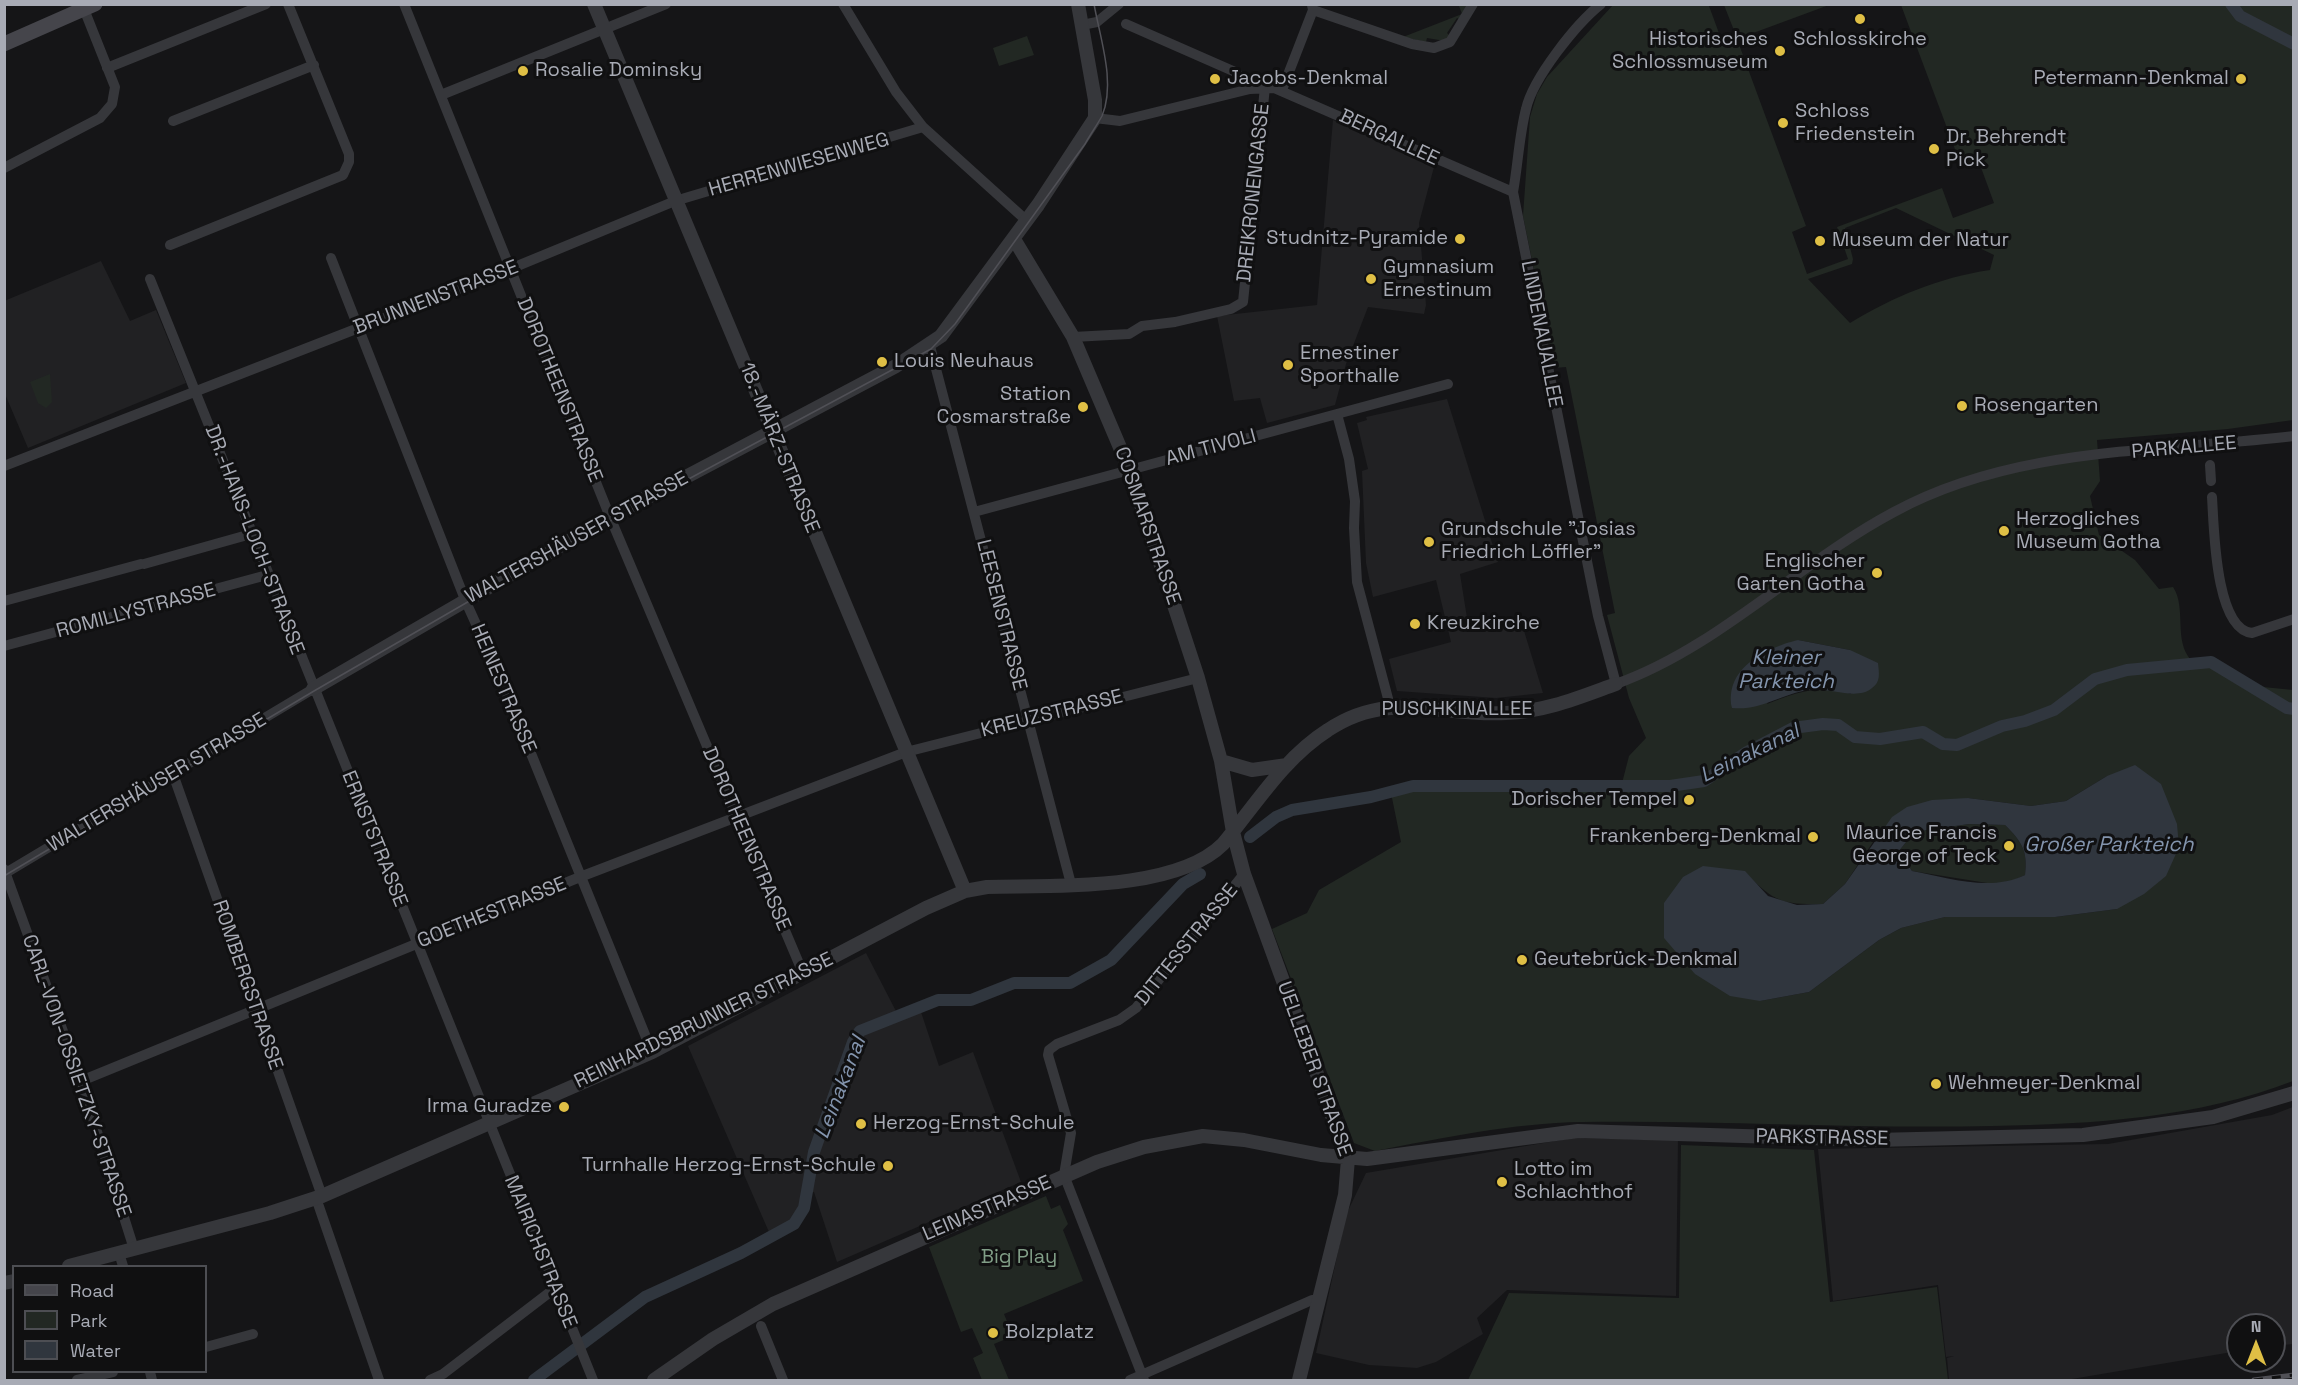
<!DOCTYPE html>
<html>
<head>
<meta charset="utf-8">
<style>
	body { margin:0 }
	#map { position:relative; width:2298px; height:1385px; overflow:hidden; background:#151517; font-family:"Space Grotesk",sans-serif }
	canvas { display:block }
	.frame { position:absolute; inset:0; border:6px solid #a8abb5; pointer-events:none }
	.legend { position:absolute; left:12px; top:1265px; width:195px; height:108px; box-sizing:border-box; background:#101011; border:2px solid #4d4e53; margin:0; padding:8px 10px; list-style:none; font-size:18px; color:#a8abb5 }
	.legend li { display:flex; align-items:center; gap:12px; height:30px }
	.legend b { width:30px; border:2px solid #4d4e53 }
	.north { position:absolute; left:2226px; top:1313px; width:60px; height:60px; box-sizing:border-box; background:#101011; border:2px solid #4d4e53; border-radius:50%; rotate:0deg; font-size:16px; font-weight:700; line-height:24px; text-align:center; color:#a8abb5 }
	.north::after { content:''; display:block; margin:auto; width:21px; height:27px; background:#dfbf45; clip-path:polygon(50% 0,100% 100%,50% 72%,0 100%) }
</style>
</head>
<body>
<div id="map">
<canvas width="2298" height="1385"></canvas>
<div class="frame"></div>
<ul class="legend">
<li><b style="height:8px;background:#45454b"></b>Road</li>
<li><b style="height:16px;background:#222823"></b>Park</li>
<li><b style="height:16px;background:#30363e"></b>Water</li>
</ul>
<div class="north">N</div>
</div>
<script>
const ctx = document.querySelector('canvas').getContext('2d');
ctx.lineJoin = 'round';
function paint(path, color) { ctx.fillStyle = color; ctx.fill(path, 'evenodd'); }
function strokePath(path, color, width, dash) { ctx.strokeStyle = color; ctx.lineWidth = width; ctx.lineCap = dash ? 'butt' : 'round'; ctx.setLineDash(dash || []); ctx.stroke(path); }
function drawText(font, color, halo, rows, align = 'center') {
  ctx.font = font + ' "Space Grotesk",sans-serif'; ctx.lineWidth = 6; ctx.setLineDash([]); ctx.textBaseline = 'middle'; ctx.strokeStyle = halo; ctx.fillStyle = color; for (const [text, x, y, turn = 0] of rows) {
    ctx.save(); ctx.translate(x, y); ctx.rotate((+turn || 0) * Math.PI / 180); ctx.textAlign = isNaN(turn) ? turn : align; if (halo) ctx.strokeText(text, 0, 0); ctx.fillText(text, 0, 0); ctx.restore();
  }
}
paint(new Path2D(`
	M 1333,120 L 1434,167 L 1419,223 L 1426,305 L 1424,314 L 1368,307 L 1346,364 L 1335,405 L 1267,423 L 1260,398 L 1234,401 L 1217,316 L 1317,305 Z
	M 101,261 L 130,321 L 156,310 L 186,383 L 28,448 L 5,394 L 4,301 Z
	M 1447,399 L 1498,562 L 1460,574 L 1468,624 L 1521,621 L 1543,693 L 1496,698 L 1397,691 L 1389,659 L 1451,642 L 1436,580 L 1373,597 L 1366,563 L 1362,471 L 1368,469 L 1357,423 L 1367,420 L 1366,417 Z
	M 866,953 L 899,1017 L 920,1009 L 939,1066 L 973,1052 L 1021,1182 L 837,1262 L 814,1192 L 809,1193 L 807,1205 L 793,1227 L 772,1239 L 688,1046 Z
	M 2293,1107 L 2293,1344 L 2274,1346 L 2274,1325 L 2238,1325 L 2238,1351 L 2066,1380 L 1949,1380 L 1947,1358 L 1954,1356 L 1946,1357 L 1938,1285 L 1833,1301 L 1818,1149 L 2108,1144 L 2272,1115 Z
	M 1573,1138 L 1678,1140 L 1676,1296 L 1507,1290 L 1477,1318 L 1483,1334 L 1436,1362 L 1417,1368 L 1369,1365 L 1316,1353 L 1346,1215 L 1366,1173 Z`), '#212123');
paint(new Path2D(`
	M 1467,5 L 1461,20 L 1457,18 L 1447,33 L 1450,36 L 1445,41 L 1427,38 L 1426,42 L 1403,37 L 1462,14 L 1459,6 Z
	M 1613,5 L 1713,5 L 1709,6 L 1723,44 L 1737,38 L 1724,5 L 1829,5 L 1737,39 L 1806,226 L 1792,232 L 1807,274 L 1848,259 L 1837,227 L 1942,188 L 1953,218 L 1994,203 L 1979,162 L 1962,168 L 1901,5 L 2293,5 L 2293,420 L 2228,429 L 2097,440 L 2100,481 L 2090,496 L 2099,535 L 2135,560 L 2159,589 L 2173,587 C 2187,608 2173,640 2191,660 L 2208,661 L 2263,687 L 2293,690 L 2293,1081 C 2198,1118 2093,1124 1992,1126 C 1855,1129 1718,1120 1582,1122 C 1513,1123 1442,1138 1375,1151 L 1354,1143 L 1272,929 L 1307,913 L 1319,890 L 1401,842 L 1391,793 L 1447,789 L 1620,791 L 1629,756 L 1646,738 L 1629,698 L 1607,615 L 1615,613 L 1566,367 L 1554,368 L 1523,216 L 1530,117 L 1537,94 L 1547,77 ZM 1896,208 L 1994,255 L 1990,270 C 1938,278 1895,296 1850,323 L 1808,279 L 1852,264 L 1853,259 L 1845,228 ZM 1798,640 L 1850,650 L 1851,694 C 1822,683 1794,693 1767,704 ZM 2107,776 L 2117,909 L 2055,917 L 1945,917 L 1901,928 L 1879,940 L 1809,992 L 1760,1001 L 1744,871 C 1773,901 1781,905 1823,904 L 1845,884 L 1875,839 L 1968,798 L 2031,806 L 2066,801 Z
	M 1027,36 L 1034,55 L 999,66 L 993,48 Z
	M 50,374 L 52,402 L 46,408 L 38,403 L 30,382 Z
	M 1969,824 L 2005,825 C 2022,842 2028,851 2025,875 L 2008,883 L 1987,883 L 1912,871 L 1899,851 L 1914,832 Z
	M 1681,1145 L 1814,1150 L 1830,1302 L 1937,1287 L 1948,1380 L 1468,1380 L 1509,1293 L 1679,1298 Z
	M 1046,1196 L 1051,1209 L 1060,1205 L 1068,1224 L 1063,1230 L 1083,1281 L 1004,1314 L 1013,1336 L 994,1344 L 1009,1380 L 982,1380 L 973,1358 L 983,1353 L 972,1328 L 961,1332 L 929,1247 Z`), '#222823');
paint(new Path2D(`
	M 1798,640 L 1850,650 L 1878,663 C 1879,673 1881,682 1872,688 C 1857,701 1829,687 1809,690 C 1780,694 1762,711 1732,708 C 1724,669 1765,648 1798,640 Z
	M 2135,765 L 2161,784 L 2177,824 L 2179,847 L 2166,876 L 2144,894 L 2117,909 L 2055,917 L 1945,917 L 1901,928 L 1879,940 L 1809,992 L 1760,1001 L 1730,996 L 1695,974 L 1664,938 L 1664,903 L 1683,877 L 1703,866 L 1745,871 L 1768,896 L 1797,905 L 1823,904 L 1845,884 L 1892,817 L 1907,807 L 1932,800 L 1968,798 L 2031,806 L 2066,801 L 2107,776 ZM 1969,824 L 2005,825 C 2022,842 2028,851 2025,875 C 1990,892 1949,878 1912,871 L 1899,851 L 1914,832 Z`), '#30363e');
strokePath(new Path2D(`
	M 2231,4 L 2240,16 L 2294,44
	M 1250,837 L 1276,817 L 1292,810 L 1371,797 L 1413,786 L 1670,786 L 1704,781 L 1747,752 L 1793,728 L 1823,724 L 1838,725 L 1855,737 L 1880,739 L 1923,732 L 1943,744 L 1957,745 L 2002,726 L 2025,721 L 2054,710 L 2095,679 L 2127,670 L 2211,662 L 2287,708 L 2294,709
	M 534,1380 L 645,1297 L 741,1253 L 794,1224 L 804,1208 L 814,1152 L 853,1042 L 860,1031 L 938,1000 L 971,1000 L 1014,983 L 1070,983 L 1111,960 L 1183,884 L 1200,874`), '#30363e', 12);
strokePath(new Path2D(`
	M 404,4 L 610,517 L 803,973
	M 843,4 L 896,92 L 923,127 L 1027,221
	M 1601,4 C 1576,24 1533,78 1526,109 C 1519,136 1518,165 1513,192 L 1598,616 L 1616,684 C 1719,647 1798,563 1894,512 C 2015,446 2160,452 2294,436
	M 1313,10 L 1412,44 L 1434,48 L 1450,42 L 1473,4
	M 1126,24 L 1233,71 L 1244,79 L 1250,89
	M 1082,25 L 1097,22 L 1119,4
	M 107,68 L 266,4
	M 1282,90 L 1313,10 L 1312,5
	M 441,95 L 666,4
	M 1095,118 L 1120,121 L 1250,89 L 1274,88 L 1513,192
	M 173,121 L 314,65
	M 4,168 L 100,118 L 112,104 L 115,87 L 84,9
	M 170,245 L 343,175 L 349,162 L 349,154 L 288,4
	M 331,258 L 466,602 L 500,677 L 652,1052
	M 150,279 L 593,1380
	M 1073,337 L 1129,334 L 1142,326 L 1175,322 L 1231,309 L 1243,302 L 1265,87
	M 930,346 L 1071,884
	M 1337,414 L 1349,459 L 1355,501 L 1354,528 L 1357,582 L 1390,706
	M 2210,465 L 2211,481
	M 4,466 L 510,269 L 675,201 L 923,127
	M 2212,497 C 2214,527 2215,629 2252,633 L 2294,619
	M 974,512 L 1448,384
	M 144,564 L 251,534
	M 4,601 L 141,564
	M 4,646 L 267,575
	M 173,774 L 322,1196
	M 4,869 L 81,1081 L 134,1249
	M 4,874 L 313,689
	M 81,1081 L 580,877 L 906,752 L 1198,678
	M 316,1198 L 379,1380
	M 119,1253 L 123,1266
	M 761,1326 L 783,1380
	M 206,1347 L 253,1334
	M 150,1372 L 152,1380
	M 77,1380 L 113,1372
	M 430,1380 L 443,1374 L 554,1289
	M 1130,1380 L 1312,1300 L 1319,1300
	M 1144,1380 L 1064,1175 L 1071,1133 L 1048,1055 L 1049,1050 L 1057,1044 L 1119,1020 L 1136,1008 L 1244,874`), '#36373b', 10);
strokePath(new Path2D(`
	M 594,4 L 965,891
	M 1014,239 L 1073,337 L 1130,471 L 1198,678 L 1221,761 L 1233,832 L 1244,874 L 1348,1159 L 1345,1195 L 1299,1380
	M 313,689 L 610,517 L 896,366 L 941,336 L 1038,205 L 1095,118 L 1095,100 L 1078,4
	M 1221,761 L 1252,770 L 1287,765
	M 69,1266 L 270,1213 L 322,1196 L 652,1052 L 926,908 L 965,891 L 987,887 C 1051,885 1175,892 1223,844 C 1256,804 1284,758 1328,730 C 1389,689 1440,717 1506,713 C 1545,712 1580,697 1616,684
	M 4,1283 L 14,1281
	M 654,1380 L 713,1339 L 773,1304 L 1097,1162 L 1144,1147 L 1203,1136 L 1244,1140 L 1321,1155 L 1367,1159 L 1578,1131 L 1875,1140 L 2083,1135 L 2213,1117 L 2294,1093`), '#36373b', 14);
strokePath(new Path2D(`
	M 4,44 L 95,4`), '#45454b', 15);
strokePath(new Path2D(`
	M 4,876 L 314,691 L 573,541 L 931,349 L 955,324 L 1085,144 C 1090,135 1097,125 1102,116 C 1116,83 1100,38 1094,4`), '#505056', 1.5);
const rail = new Path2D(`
	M 2254,1380 L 2294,1375`);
strokePath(rail, '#505056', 5);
strokePath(rail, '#101011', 3, [9]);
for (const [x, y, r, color] of [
	[1860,19,6,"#dfbf45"],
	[1780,51,6,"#dfbf45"],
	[523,71,6,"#dfbf45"],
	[1215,79,6,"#dfbf45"],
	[2241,79,6,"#dfbf45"],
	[1783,123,6,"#dfbf45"],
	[1934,149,6,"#dfbf45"],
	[1460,239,6,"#dfbf45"],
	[1820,241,6,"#dfbf45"],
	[1371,279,6,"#dfbf45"],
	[882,362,6,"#dfbf45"],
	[1288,365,6,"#dfbf45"],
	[1962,406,6,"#dfbf45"],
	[1083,407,6,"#dfbf45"],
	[2004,531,6,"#dfbf45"],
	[1429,542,6,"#dfbf45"],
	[1877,573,6,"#dfbf45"],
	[1415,624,6,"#dfbf45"],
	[1689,800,6,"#dfbf45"],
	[1813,837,6,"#dfbf45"],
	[2009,846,6,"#dfbf45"],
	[1522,960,6,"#dfbf45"],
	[1936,1084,6,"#dfbf45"],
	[564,1107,6,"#dfbf45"],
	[861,1124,6,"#dfbf45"],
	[888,1166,6,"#dfbf45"],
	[1502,1182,6,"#dfbf45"],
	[993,1333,6,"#dfbf45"]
]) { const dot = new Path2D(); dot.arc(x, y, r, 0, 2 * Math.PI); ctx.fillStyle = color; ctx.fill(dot); strokePath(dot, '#101011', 2); }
drawText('20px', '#a8abb5', '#101011', [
	["Historisches",1768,40,"right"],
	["Schlossmuseum",1768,63,"right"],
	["Schlosskirche",1860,40,"center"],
	["Rosalie Dominsky",535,71],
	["Jacobs-Denkmal",1227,79],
	["Petermann-Denkmal",2229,79,"right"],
	["Schloss",1795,112],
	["Friedenstein",1795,135],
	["Dr. Behrendt",1946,138],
	["Pick",1946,161],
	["Studnitz-Pyramide",1448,239,"right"],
	["Museum der Natur",1832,241],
	["Gymnasium",1383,268],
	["Ernestinum",1383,291],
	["Ernestiner",1300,354],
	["Sporthalle",1300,377],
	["Louis Neuhaus",894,362],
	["Station",1071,395,"right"],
	["Cosmarstraße",1071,418,"right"],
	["Rosengarten",1974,406],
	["Herzogliches",2016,520],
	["Museum Gotha",2016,543],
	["Grundschule \"Josias",1441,530],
	["Friedrich Löffler\"",1441,553],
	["Englischer",1865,562,"right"],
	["Garten Gotha",1865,585,"right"],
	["Kreuzkirche",1427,624],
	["Dorischer Tempel",1677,800,"right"],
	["Maurice Francis",1997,834,"right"],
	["George of Teck",1997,857,"right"],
	["Frankenberg-Denkmal",1801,837,"right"],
	["Geutebrück-Denkmal",1534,960],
	["Wehmeyer-Denkmal",1948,1084],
	["Irma Guradze",552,1107,"right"],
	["Herzog-Ernst-Schule",873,1124],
	["Turnhalle Herzog-Ernst-Schule",876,1166,"right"],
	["Lotto im",1514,1170],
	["Schlachthof",1514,1193],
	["Bolzplatz",1005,1333]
], 'left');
drawText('20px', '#a8abb5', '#101011', [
	["BERGALLEE",1389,138,25],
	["HERRENWIESENWEG",799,165,-16],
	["DREIKRONENGASSE",1254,193,-84],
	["BRUNNENSTRASSE",436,298,-21],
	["LINDENAUALLEE",1541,334,79],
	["DOROTHEENSTRASSE",559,390,68],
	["18.-MÄRZ-STRASSE",779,448,68],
	["AM TIVOLI",1211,448,-15],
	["PARKALLEE",2184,448,-5],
	["COSMARSTRASSE",1147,526,71],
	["WALTERSHÄUSER STRASSE",577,538,-29],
	["DR.-HANS-LOCH-STRASSE",254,540,69],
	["ROMILLYSTRASSE",136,611,-15],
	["LEESENSTRASSE",1001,615,76],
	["HEINESTRASSE",503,689,67],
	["PUSCHKINALLEE",1457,710],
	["KREUZSTRASSE",1052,714,-14],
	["WALTERSHÄUSER STRASSE",157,783,-31],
	["ERNSTSTRASSE",374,839,68],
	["DOROTHEENSTRASSE",746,839,67],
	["GOETHESTRASSE",492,913,-22],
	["DITTESSTRASSE",1187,945,-51],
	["ROMBERGSTRASSE",247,985,71],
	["REINHARDSBRUNNER STRASSE",704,1021,-26],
	["UELLEBER STRASSE",1314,1069,70],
	["CARL-VON-OSSIETZKY-STRASSE",76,1076,71],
	["PARKSTRASSE",1822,1138,1],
	["LEINASTRASSE",987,1209,-23],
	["MAIRICHSTRASSE",540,1252,68]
]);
drawText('20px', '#819e87', '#101011', [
	["Big Play",1019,1258]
]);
drawText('italic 21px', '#8394ad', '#101011', [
	["Kleiner",1786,658],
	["Parkteich",1786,682],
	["Leinakanal",1750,754,-26],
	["Großer Parkteich",2109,845],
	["Leinakanal",841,1088,-69]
]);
</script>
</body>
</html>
